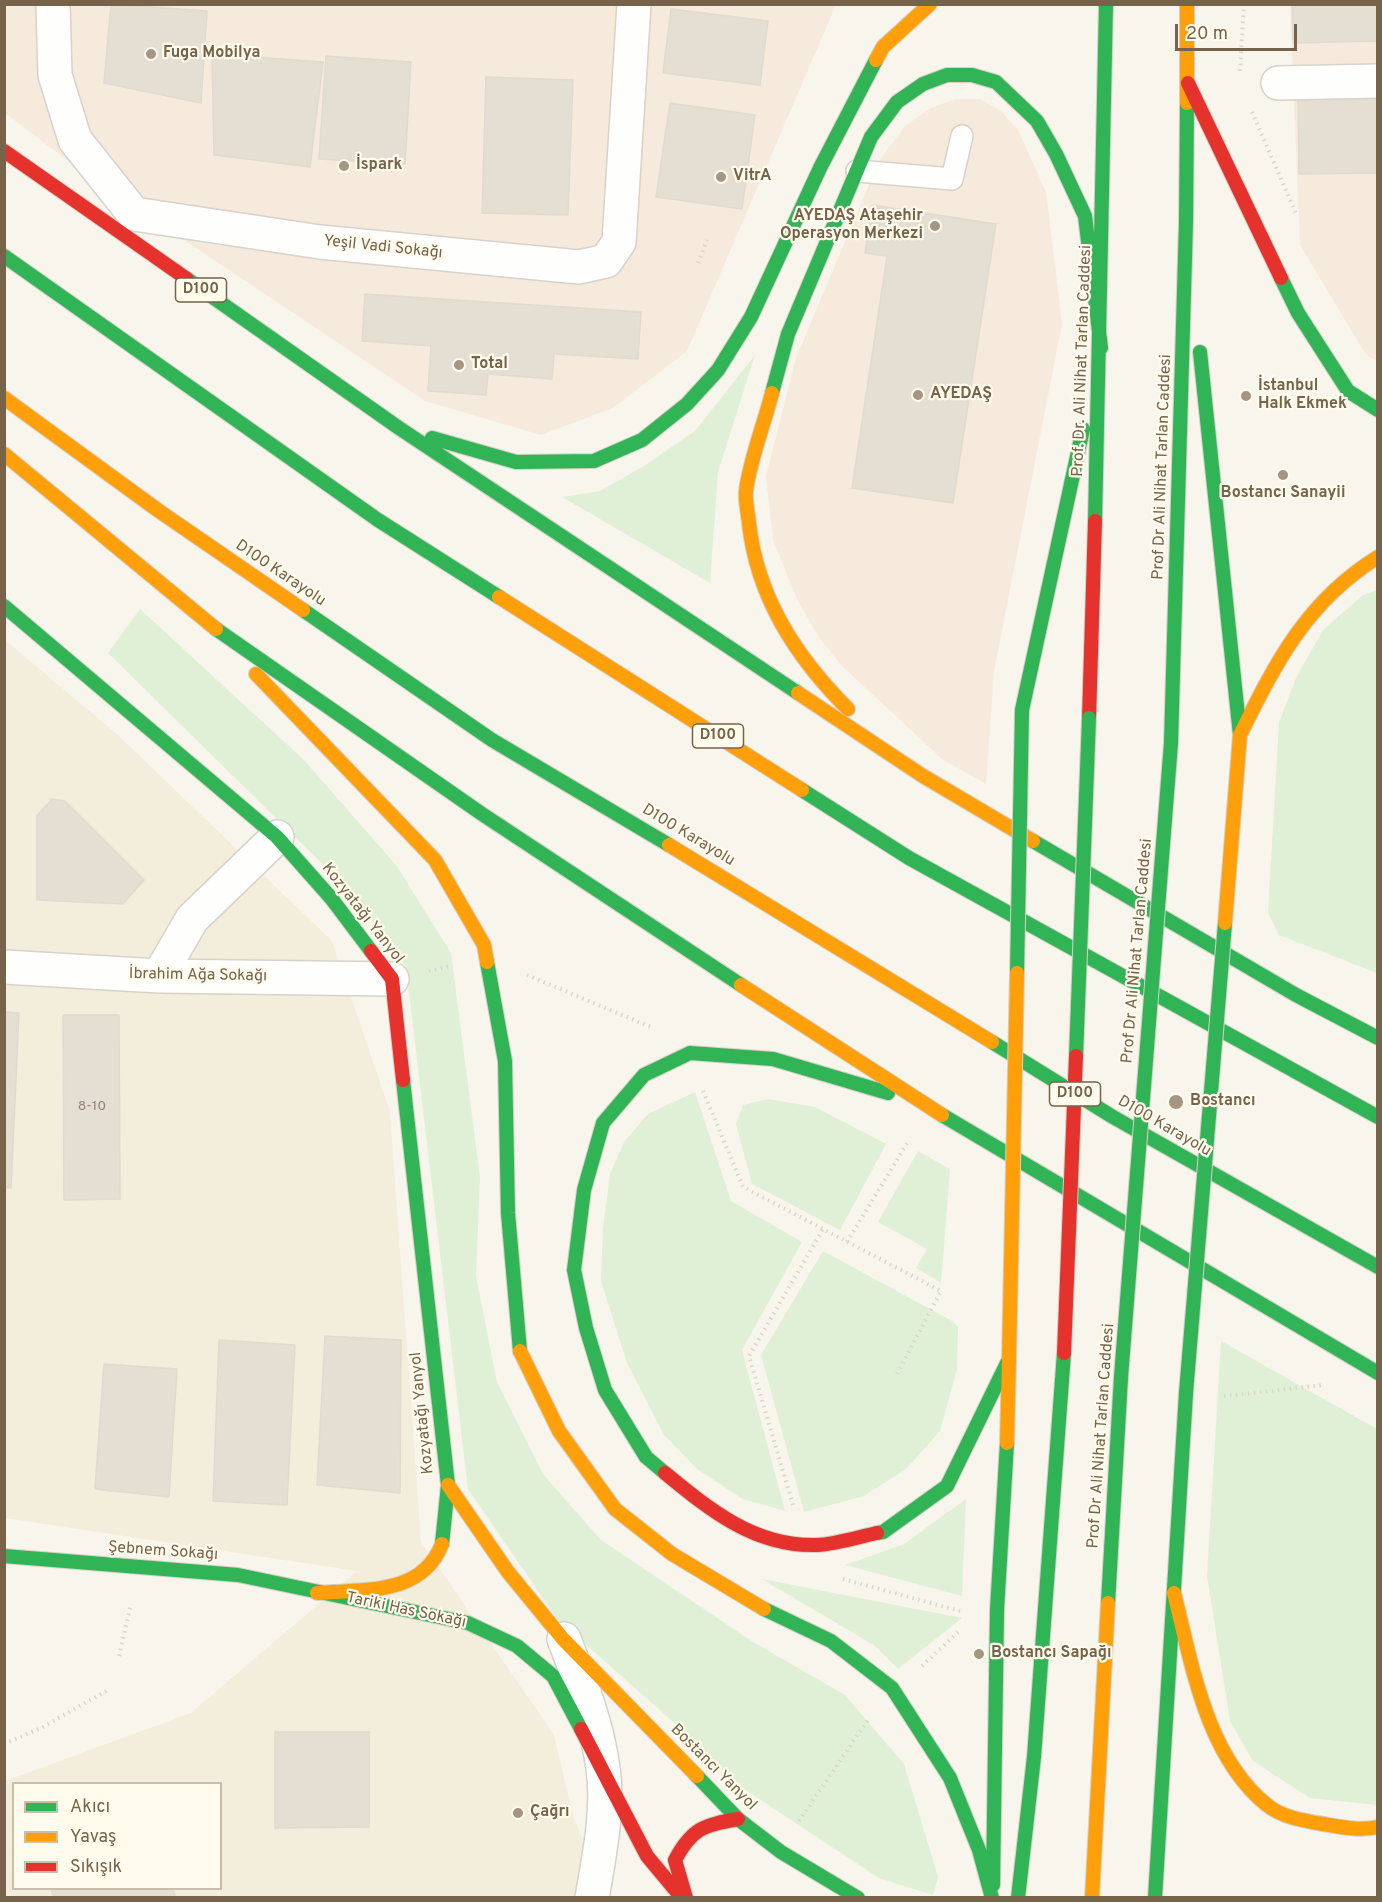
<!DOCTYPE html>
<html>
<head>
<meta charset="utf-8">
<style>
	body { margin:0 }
	#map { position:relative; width:1382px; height:1902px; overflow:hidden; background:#f8f5ec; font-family:Overpass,sans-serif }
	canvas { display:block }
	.frame { position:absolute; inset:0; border:6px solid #77634a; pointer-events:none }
	.legend { position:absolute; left:12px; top:1782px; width:210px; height:108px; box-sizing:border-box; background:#fffbed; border:2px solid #c9beac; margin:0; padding:8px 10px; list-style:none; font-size:18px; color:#77634a }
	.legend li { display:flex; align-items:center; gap:12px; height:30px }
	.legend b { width:30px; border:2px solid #c9beac }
	.scale { position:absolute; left:1175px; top:24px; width:122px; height:27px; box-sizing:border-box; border:3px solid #77634a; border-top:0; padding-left:8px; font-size:18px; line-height:21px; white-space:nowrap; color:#77634a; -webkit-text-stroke:4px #fffbed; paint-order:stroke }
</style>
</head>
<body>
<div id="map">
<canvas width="1382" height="1902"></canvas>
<div class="frame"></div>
<ul class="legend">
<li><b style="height:8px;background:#30b455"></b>Akıcı</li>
<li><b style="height:8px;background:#ff9f0a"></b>Yavaş</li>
<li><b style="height:8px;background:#e5322d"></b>Sıkışık</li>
</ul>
<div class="scale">20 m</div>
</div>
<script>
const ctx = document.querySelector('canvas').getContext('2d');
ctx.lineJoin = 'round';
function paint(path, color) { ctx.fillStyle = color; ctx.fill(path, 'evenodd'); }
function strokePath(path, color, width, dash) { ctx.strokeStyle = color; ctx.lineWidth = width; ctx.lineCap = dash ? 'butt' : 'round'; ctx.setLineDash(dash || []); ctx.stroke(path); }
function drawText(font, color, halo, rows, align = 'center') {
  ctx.font = font + ' Overpass,sans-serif'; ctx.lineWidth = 4.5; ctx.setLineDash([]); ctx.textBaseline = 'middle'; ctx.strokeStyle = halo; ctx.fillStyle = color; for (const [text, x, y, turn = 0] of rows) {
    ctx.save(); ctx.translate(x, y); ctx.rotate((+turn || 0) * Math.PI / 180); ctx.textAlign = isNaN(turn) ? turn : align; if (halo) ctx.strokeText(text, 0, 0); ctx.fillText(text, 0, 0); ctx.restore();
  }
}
paint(new Path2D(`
	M 4,639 L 119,736 L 332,941 L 390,1112 L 421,1542 L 554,1735 L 573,1816 L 607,1897 L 5,1897 L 5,1781 L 191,1713 L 357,1571 L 5,1518 ZM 14,1784 L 220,1784 L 220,1888 L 14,1888 Z`), '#f3eddc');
paint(new Path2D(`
	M 4,5 L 836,5 L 687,351 L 613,408 L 541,435 L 425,401 L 88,176 L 5,113 Z
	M 1290,5 L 1377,5 L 1377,361 L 1366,355 L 1300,245 Z
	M 955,99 L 981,99 L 1002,112 L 1018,130 L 1046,192 L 1062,324 L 994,671 L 986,784 L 942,759 L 841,665 L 818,636 L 797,599 L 773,540 L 766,476 L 796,358 L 879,161 L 905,126 L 931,108 Z`), '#f6eadc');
paint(new Path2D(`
	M 755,355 L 718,472 L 710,583 L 562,497 L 600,491 L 644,466 L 695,431 Z
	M 1377,590 L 1378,590 L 1377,973 L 1279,935 L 1268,913 L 1279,722 L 1296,678 L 1323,630 L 1363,595 Z
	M 140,609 L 303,759 L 396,865 L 451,953 L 480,1177 L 476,1276 L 497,1382 L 543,1474 L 601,1540 L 753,1642 L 845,1695 L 904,1764 L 938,1877 L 933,1895 L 879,1878 L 738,1785 L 670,1719 L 558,1620 L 468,1489 L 406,967 L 353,894 L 108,653 Z
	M 695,1092 L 731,1201 L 802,1242 L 742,1350 L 785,1511 L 743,1499 L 697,1469 L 664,1435 L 627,1363 L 601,1281 L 603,1228 L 610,1174 L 624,1142 L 648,1114 Z
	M 768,1099 L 815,1107 L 886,1144 L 840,1230 L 752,1184 L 736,1124 L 743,1105 Z
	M 918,1151 L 950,1169 L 941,1283 L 916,1268 L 927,1249 L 878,1222 Z
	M 823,1251 L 952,1321 L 958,1327 L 957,1369 L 940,1431 L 906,1469 L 864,1496 L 804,1512 L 761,1355 Z
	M 1221,1341 L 1377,1429 L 1377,1805 L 1310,1798 L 1253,1761 L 1230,1721 L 1207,1576 Z
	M 966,1499 L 962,1596 L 845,1565 L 904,1544 Z
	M 762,1579 L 962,1618 L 898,1669 L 875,1646 Z`), '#e0f0d6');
const building = new Path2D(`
	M 111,4 L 207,11 L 201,103 L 104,83 Z
	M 1292,4 L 1378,4 L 1378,41 L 1293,43 Z
	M 671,9 L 768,21 L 760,85 L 663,73 Z
	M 212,54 L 323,62 L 310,167 L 214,155 Z
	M 326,56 L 411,62 L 405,164 L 319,159 Z
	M 486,77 L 573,80 L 568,215 L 482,213 Z
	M 1378,88 L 1378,173 L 1299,174 L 1298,89 Z
	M 670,103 L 755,115 L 742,209 L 656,197 Z
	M 872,205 L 996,224 L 953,503 L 852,488 L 887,256 L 865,253 Z
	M 365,294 L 641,312 L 638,359 L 554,354 L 552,379 L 488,374 L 486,395 L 428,391 L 431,346 L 362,341 Z
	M 52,799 L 65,801 L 144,880 L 123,904 L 37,900 L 37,816 Z
	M 4,1012 L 19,1013 L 11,1188 L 4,1187 Z
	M 63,1015 L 119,1015 L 120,1199 L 64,1200 Z
	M 325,1336 L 401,1340 L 400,1493 L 317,1485 Z
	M 219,1340 L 295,1345 L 287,1505 L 213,1501 Z
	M 104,1364 L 177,1369 L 169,1497 L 95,1489 Z
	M 275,1732 L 369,1732 L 369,1827 L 275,1828 Z
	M 51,1888 L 172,1888 L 176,1898 L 54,1898 Z`);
paint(building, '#e4ded3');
strokePath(building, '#e1dace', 1.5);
const lane = new Path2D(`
	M 857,171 L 952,179 L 962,136`);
const street = new Path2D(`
	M 53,4 L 55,75 L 75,140 L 134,214 L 320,242 L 579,267 L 606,261 L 619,242 L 634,4
	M 1278,83 L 1378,81
	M 4,967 L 159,976 L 392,979
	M 159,976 L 192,919 L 277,837
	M 564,1639 C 580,1681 597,1723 603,1768 C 609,1809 599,1857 592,1898`);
const fast = new Path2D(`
	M 4,256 L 378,520 L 499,597
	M 1281,278 L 1298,313 L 1348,391 L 1378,410
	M 187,279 L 399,428 L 798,693
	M 1200,352 L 1240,735
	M 772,393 L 788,334 L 871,137 L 897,102 L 923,84 L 947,75 L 972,75 L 996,82 L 1037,121 L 1056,154 L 1085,216 L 1101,348
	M 432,438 L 516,462 L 594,461 L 642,440 L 687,404 L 718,370 L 751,317 L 820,168 L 876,60
	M 1095,521 L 1106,4
	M 4,606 L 277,837 L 331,898 L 371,951
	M 303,610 L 492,740 L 669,845
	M 216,629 L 482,814 L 741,985
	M 1022,710 L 1083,429
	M 1171,743 L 1186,222 L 1187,103
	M 802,790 L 909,858 L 1378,1117
	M 1033,841 L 1296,995 L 1378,1038
	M 487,962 L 505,1061 L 508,1213 L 520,1351
	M 992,1042 L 1113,1117 L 1378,1267
	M 403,1080 L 448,1485 L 442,1544
	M 942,1115 L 1378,1373
	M 665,1473 L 646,1457 L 605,1390 L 586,1328 L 574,1270 L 584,1190 L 603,1123 L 644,1075 L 690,1053 L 773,1059 L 888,1093
	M 877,1533 L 883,1532 L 947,1486 L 1009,1359
	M 4,1556 L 238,1575 L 468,1623 L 517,1646 L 553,1676 L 581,1729
	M 1108,1603 L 1121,1377
	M 764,1609 L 831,1641 L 892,1688 L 950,1778 L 979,1850 L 992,1898
	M 697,1776 L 738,1819 L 781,1852 L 858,1898
	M 993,1885 L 997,1610 L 1007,1443
	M 1018,1898 L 1034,1757 L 1064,1353
	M 1155,1898 L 1186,1393`);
const slow = new Path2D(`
	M 876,60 L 883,47 L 930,4
	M 1187,103 L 1187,4
	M 772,393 C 764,425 750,459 746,491 C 745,501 748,513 749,523 C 757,597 796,657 848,709
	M 4,398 L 159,511 L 303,610
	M 4,454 L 216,629
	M 499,597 L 802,790
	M 256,674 L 435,860 L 484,945 L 487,962
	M 798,693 L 923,776 L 1033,841
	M 1240,735 C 1276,662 1307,601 1378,557
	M 669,845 L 992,1042
	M 741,985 L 942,1115
	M 520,1351 L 559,1431 L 615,1509 L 672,1554 L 764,1609
	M 1007,1443 L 1009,1359
	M 448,1485 L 508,1572 L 563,1639 L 697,1776
	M 317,1593 C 364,1589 422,1596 442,1544
	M 1174,1593 C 1192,1664 1206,1756 1267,1805 C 1281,1817 1305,1821 1323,1824 C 1342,1827 1359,1831 1378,1827
	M 1092,1898 L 1108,1603`);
const jam = new Path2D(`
	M 1188,83 L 1281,278
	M 4,151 L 187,279
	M 1089,718 L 1095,521
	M 371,951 L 392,979 L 403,1080
	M 665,1473 C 710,1510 755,1547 817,1545 C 836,1544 858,1537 877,1533
	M 581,1729 L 647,1856 L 682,1898
	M 686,1898 L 675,1860 C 692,1828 704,1825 738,1819`);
strokePath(lane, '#d7d2ca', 24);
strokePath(street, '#d7d2ca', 36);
strokePath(fast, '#d6d1c7', 16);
strokePath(slow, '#d6d1c7', 16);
strokePath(jam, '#d6d1c7', 16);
strokePath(new Path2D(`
	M 1240,71 L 1244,4
	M 1252,112 L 1297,216
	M 698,263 L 707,240
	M 429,971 L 451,966
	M 527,975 L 653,1028
	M 703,1091 L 743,1187 L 941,1291 L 897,1374
	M 847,1242 L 909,1140
	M 1224,1396 L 1323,1385
	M 793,1505 L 749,1356 L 823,1229
	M 843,1579 L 960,1611
	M 119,1656 L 131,1604
	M 922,1666 L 958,1632
	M 4,1744 L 41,1728 L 110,1689
	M 799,1821 L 868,1720`), '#dad5ce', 4, [1.5, 4.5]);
strokePath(lane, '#fefefc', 21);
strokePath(street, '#fefefc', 33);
strokePath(fast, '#30b455', 14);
strokePath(slow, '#ff9f0a', 14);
strokePath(jam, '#e5322d', 14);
const fastBridge = new Path2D(`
	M 1017,973 L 1022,710
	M 1076,1056 L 1089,718
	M 1121,1377 L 1171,743
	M 1186,1393 L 1225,923`);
const slowBridge = new Path2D(`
	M 1225,923 L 1240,735
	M 1009,1359 L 1017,973`);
const jamBridge = new Path2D(`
	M 1064,1353 L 1076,1056`);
strokePath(fastBridge, '#d7d0c6', 16, []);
strokePath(slowBridge, '#d7d0c6', 16, []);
strokePath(jamBridge, '#d7d0c6', 16, []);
strokePath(fastBridge, '#30b455', 14);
strokePath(slowBridge, '#ff9f0a', 14);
strokePath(jamBridge, '#e5322d', 14);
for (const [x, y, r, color] of [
	[151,54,6,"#a49683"],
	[344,166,6,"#a49683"],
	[721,177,6,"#a49683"],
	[935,226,6,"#a49683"],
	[459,365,6,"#a49683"],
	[918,395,6,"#a49683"],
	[1246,396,6,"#a49683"],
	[1283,475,6,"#a49683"],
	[1176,1102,8,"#a49683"],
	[979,1654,6,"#a49683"],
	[518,1813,6,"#a49683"]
]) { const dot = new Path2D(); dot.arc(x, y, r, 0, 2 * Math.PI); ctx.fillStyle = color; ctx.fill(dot); strokePath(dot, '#fffbed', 2); }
drawText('14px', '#94846e', null, [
	["8-10",92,1107]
]);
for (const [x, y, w] of [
	[201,290,51],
	[718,736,51],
	[1075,1094,51]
]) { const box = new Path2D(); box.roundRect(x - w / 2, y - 12, w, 24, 4.5); ctx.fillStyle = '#fffbed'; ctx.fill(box); strokePath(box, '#77634a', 1.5); }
drawText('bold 15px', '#77634a', null, [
	["D100",201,290],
	["D100",718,736],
	["D100",1075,1094]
]);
drawText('bold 16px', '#77634a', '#fffbed', [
	["Fuga Mobilya",163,54],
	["İspark",356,166],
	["VitrA",733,177],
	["AYEDAŞ Ataşehir",923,217,"right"],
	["Operasyon Merkezi",923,235,"right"],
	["Total",471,365],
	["İstanbul",1258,387],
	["Halk Ekmek",1258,405],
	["AYEDAŞ",930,395],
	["Bostancı Sanayii",1283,494,"center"],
	["Bostancı",1190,1102],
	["Bostancı Sapağı",991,1654],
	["Çağrı",530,1813]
], 'left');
drawText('16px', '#77634a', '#fffbed', [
	["Yeşil Vadi Sokağı",383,248,6],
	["Prof. Dr. Ali Nihat Tarlan Caddesi",1083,361,-88],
	["Prof Dr Ali Nihat Tarlan Caddesi",1163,467,-88],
	["D100 Karayolu",280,574,34],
	["D100 Karayolu",688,836,31],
	["Kozyatağı Yanyol",362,914,52],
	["Prof Dr Ali Nihat Tarlan Caddesi",1138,951,-85],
	["İbrahim Ağa Sokağı",198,976,1],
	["D100 Karayolu",1164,1127,30],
	["Kozyatağı Yanyol",423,1413,-96],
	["Prof Dr Ali Nihat Tarlan Caddesi",1102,1436,-86],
	["Şebnem Sokağı",163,1552,4],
	["Tariki Has Sokağı",406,1611,12],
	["Bostancı Yanyol",713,1768,45]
]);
</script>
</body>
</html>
